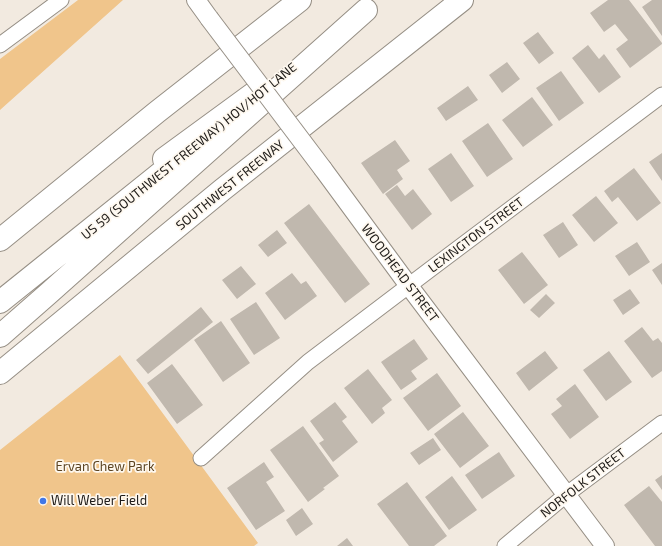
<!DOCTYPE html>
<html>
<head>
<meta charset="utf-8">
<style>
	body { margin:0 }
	canvas { display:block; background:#f2eae0 }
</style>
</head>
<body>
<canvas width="662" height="546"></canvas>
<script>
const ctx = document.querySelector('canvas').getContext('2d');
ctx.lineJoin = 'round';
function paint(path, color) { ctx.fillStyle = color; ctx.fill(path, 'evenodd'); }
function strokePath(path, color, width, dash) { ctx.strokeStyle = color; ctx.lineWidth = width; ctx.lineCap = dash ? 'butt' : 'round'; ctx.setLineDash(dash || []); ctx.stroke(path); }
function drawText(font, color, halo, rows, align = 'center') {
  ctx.font = font + ' "Exo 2",sans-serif'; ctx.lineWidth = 3.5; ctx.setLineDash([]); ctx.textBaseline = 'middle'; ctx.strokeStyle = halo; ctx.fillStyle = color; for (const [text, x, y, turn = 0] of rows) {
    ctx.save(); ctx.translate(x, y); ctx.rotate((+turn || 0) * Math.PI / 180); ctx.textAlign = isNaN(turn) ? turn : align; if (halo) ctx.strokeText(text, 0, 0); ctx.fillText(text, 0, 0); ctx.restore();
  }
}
paint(new Path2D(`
	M 78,0 L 123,0 L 0,110 L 0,59 Z
	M 120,355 L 258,543 L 254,546 L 0,546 L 0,450 Z`), '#f0c58b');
paint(new Path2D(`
	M 608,0 L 629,0 L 662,43 L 662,44 L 630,68 L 616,49 L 628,40 L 615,24 L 604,32 L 590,13 Z
	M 652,0 L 662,0 L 662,36 L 642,7 Z
	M 538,32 L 554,53 L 539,64 L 523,43 Z
	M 588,45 L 599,59 L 604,54 L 621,77 L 599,93 L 572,58 Z
	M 507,62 L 520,79 L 502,93 L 489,75 Z
	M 561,71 L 584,103 L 559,121 L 536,88 Z
	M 468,86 L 478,100 L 446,121 L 437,108 Z
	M 532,97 L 553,125 L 523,147 L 502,120 Z
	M 488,123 L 513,159 L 487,177 L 462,141 Z
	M 395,140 L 410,161 L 397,170 L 403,179 L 383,194 L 361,163 Z
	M 451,153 L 474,186 L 451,202 L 428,169 Z
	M 662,153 L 662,181 L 649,162 Z
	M 634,168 L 661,203 L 637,221 L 618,197 L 612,202 L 604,191 Z
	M 397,185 L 405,196 L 413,189 L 432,214 L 412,230 L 385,194 Z
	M 596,196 L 618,223 L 594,242 L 572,215 Z
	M 309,204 L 370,284 L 345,303 L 284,223 Z
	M 563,222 L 578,245 L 559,258 L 543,235 Z
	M 277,230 L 287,243 L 268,257 L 258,245 Z
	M 637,242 L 650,262 L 629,276 L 615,256 Z
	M 522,252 L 548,285 L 524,304 L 498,270 Z
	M 662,263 L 662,285 L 652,270 Z
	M 241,266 L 256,284 L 237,299 L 222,280 Z
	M 292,273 L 301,284 L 306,281 L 317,296 L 285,320 L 265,293 Z
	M 630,289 L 640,303 L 623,315 L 613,300 Z
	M 546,294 L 555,303 L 539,318 L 530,310 Z
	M 256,302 L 280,338 L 254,355 L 230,319 Z
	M 201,307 L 213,322 L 148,374 L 136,360 Z
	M 221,321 L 250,363 L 223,382 L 194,340 Z
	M 642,327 L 653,341 L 658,338 L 662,343 L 662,371 L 652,378 L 624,341 Z
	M 414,339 L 428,359 L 411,371 L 417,379 L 401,390 L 381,362 Z
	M 545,351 L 558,368 L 529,391 L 516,373 Z
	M 609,351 L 632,382 L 606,401 L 583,370 Z
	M 172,364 L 203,405 L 177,424 L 147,383 Z
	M 368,369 L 392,400 L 382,408 L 385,413 L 372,424 L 344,388 Z
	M 437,373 L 461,406 L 428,431 L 403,398 Z
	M 575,384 L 599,417 L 570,439 L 551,414 L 562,406 L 556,399 Z
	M 335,402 L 347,417 L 342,421 L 358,442 L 333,462 L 319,443 L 324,440 L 310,421 Z
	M 463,412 L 489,446 L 460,468 L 434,434 Z
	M 303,426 L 339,476 L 323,488 L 325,489 L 308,502 L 270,450 Z
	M 433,438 L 441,450 L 419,465 L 410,453 Z
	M 499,452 L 515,476 L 482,499 L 465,475 Z
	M 264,462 L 274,477 L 266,482 L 285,511 L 256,530 L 227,488 Z
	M 662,475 L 662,490 L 655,480 Z
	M 452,476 L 477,510 L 449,530 L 425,497 Z
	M 407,482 L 447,536 L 434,546 L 409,546 L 377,504 Z
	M 649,486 L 662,502 L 662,546 L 655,546 L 624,505 Z
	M 302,508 L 313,524 L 296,536 L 286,520 Z
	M 347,538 L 353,546 L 337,546 Z`), '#c0b8ae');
const minor = new Path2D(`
	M 0,45 L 61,0
	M 201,458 L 308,362 L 432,268 L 662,95
	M 505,546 L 567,494 L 662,423`);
const tertiary = new Path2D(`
	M 196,0 L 209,18
	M 323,169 L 409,286 L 605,546`);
const motorway = new Path2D(`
	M 164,159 L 257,91
	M 0,240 L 157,112 L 300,0
	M 0,302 L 183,155
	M 0,336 L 49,293 L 366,10
	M 0,373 L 222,190 L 462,0`);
strokePath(minor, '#968f85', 17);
strokePath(tertiary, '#968f85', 20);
strokePath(motorway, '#968f85', 24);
strokePath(minor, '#fff', 15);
strokePath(tertiary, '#fff', 18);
strokePath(motorway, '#fff', 22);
const tertiaryBridge = new Path2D(`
	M 209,18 L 323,169`);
strokePath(tertiaryBridge, '#968f85', 20, []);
strokePath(tertiaryBridge, '#fff', 18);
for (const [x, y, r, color] of [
	[43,501,4,"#4077e7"]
]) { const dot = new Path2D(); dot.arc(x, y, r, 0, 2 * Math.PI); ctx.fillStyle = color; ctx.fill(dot); strokePath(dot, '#fef8ef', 1.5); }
drawText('13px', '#1f1c19', '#fef8ef', [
	["US 59 (SOUTHWEST FREEWAY) HOV/HOT LANE",189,151,-39],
	["SOUTHWEST FREEWAY",230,185,-39],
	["LEXINGTON STREET",476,235,-37],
	["WOODHEAD STREET",400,273,53],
	["NORFOLK STREET",583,483,-38]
]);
drawText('13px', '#5c4422', '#fef8ef', [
	["Ervan Chew Park",105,467]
]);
drawText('13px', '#1f1c19', '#fef8ef', [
	["Will Weber Field",51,501]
], 'left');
</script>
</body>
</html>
